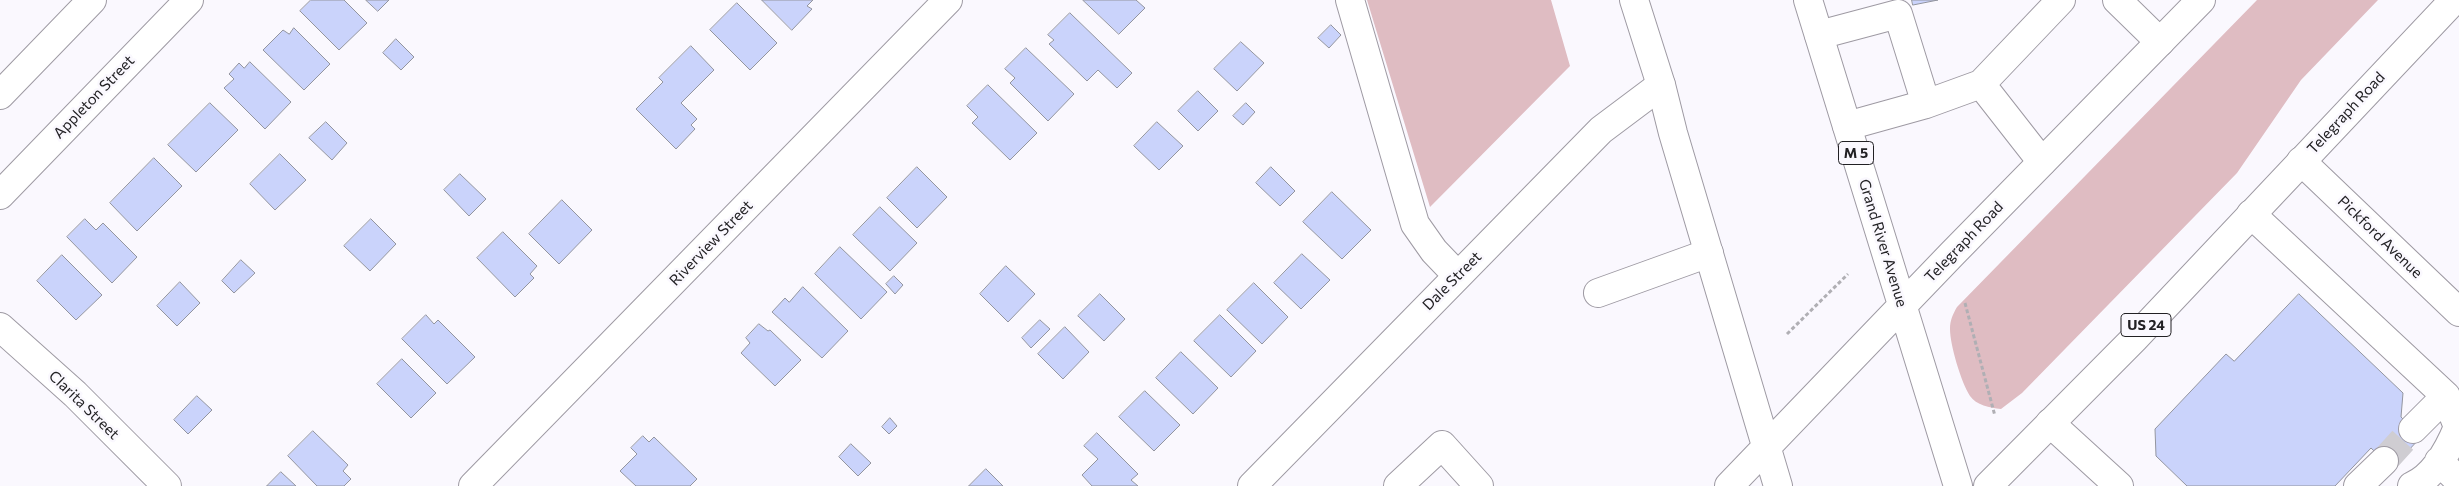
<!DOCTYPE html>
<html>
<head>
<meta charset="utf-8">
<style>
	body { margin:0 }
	canvas { display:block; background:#faf8fe }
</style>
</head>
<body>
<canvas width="2459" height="486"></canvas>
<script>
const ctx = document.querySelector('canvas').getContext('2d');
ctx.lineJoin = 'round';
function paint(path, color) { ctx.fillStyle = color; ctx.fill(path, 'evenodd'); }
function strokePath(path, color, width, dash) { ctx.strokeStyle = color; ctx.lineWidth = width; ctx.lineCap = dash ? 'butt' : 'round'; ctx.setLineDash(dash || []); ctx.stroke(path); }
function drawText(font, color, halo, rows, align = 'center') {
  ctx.font = font + ' Commissioner,sans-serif'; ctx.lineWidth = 5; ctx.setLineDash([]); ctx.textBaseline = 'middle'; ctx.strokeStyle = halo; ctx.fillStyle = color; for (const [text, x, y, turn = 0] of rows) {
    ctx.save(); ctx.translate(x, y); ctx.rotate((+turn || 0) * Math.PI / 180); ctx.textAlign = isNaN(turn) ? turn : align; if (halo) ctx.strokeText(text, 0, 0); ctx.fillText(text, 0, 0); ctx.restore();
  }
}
paint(new Path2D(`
	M 1367,0 L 1551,0 L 1570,66 L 1430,207 Z
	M 2257,0 L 2378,0 L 2301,80 L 2237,173 L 2022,393 L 2001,409 C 1990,408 1976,405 1970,396 C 1961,382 1950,345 1950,329 C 1950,320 1953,314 1957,307 Z`), '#dfbcc2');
const building = new Path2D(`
	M 311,0 L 344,0 L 367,23 L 339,50 L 300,11 Z
	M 366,0 L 389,0 L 378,11 Z
	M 762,0 L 813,0 L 807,6 L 812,9 L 792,30 Z
	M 1083,0 L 1136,0 L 1145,8 L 1119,34 Z
	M 1912,0 L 1938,0 L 1913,5 Z
	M 737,3 L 777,43 L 750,70 L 710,30 Z
	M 1070,13 L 1132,73 L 1117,88 L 1098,70 L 1087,81 L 1049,44 L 1054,40 L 1048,35 Z
	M 1331,25 L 1341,35 L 1329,48 L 1318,38 Z
	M 294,28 L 330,64 L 304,90 L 263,50 L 283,30 L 289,34 Z
	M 396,39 L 414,57 L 401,70 L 383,53 Z
	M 1241,42 L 1264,63 L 1237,91 L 1214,69 Z
	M 691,46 L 714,70 L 681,103 L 697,119 L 691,125 L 695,129 L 676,149 L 636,109 L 663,82 L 659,78 Z
	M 1026,48 L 1074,94 L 1048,121 L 1010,83 L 1015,78 L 1005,69 Z
	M 250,62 L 291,102 L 265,129 L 224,88 L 234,79 L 229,74 L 239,63 L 244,68 Z
	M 988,85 L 1037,133 L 1010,160 L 972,123 L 978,117 L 967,106 Z
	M 1198,91 L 1218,111 L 1198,131 L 1178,111 Z
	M 210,103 L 238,130 L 196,172 L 168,145 Z
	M 1246,103 L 1255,112 L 1243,125 L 1233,116 Z
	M 326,122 L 347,143 L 332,160 L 309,138 Z
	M 1157,122 L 1183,146 L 1159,170 L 1134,146 Z
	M 280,154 L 306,180 L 275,210 L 250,184 Z
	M 154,158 L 182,186 L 137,231 L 110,203 Z
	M 917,167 L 947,197 L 917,228 L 887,198 Z
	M 1271,167 L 1295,191 L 1280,206 L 1256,183 Z
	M 460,174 L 486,199 L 469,216 L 444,190 Z
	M 1332,192 L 1371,230 L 1342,259 L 1303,222 Z
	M 562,200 L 592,230 L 559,264 L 529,234 Z
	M 880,207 L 917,243 L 890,271 L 853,235 Z
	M 85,219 L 96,230 L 103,223 L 137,257 L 112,283 L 67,237 Z
	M 371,219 L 396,244 L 370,271 L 344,246 Z
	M 503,232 L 537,266 L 530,274 L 534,278 L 515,297 L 477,258 Z
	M 840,247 L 887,292 L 861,319 L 815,274 Z
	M 1302,254 L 1330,280 L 1301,309 L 1274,283 Z
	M 62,255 L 102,295 L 76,320 L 37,281 Z
	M 241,260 L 255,273 L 234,293 L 222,281 Z
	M 1006,266 L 1035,294 L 1008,322 L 980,294 Z
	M 894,276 L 903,285 L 895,294 L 886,284 Z
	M 180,282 L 200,303 L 177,326 L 157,306 Z
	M 1254,283 L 1288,317 L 1262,344 L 1227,310 Z
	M 803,287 L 848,331 L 822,358 L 772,312 L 785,298 L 789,302 Z
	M 1100,294 L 1125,319 L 1104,341 L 1078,316 Z
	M 2299,294 L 2403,393 L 2401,417 L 2421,437 L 2392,468 L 2371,448 L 2335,486 L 2187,486 L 2156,456 L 2155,429 L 2226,354 L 2234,361 Z
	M 426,315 L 434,324 L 438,320 L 475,357 L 447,384 L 402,339 Z
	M 1220,315 L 1256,351 L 1231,377 L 1194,341 Z
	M 1040,320 L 1050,329 L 1031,348 L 1022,338 Z
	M 759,324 L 768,331 L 770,330 L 801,360 L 775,386 L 741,353 L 750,343 L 746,338 Z
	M 1065,327 L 1089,352 L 1063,379 L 1038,354 Z
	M 1181,352 L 1218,388 L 1193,414 L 1156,378 Z
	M 402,359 L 436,393 L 411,418 L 377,384 Z
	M 1145,391 L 1180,425 L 1154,451 L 1119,417 Z
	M 197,396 L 212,410 L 188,434 L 174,420 Z
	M 890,418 L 897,426 L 889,434 L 882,427 Z
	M 313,431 L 348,465 L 343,471 L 351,479 L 344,486 L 317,486 L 288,456 Z
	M 1097,433 L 1138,474 L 1131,480 L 1138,486 L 1092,486 L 1082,475 L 1098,459 L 1084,446 Z
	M 643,436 L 649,442 L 654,437 L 697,479 L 690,486 L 636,486 L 620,471 L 637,454 L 631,448 Z
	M 851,444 L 871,463 L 858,476 L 839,457 Z
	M 986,469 L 1003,486 L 969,486 Z
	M 281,472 L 296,486 L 267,486 Z`);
paint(building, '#cad3fb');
strokePath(building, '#93959f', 1);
strokePath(new Path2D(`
	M 2384,461 L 2413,429`), '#cfcdd2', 28, [28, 14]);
const minor = new Path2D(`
	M 1350,0 L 1415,224 L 1434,251 L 1457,275
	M 2117,0 L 2160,42
	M 1819,35 L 1898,14 L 1926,104 L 1847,126
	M 1981,84 L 2042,162
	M 0,95 L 92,0
	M 1926,104 L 1981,84 L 2061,0
	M 2301,161 L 2459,312
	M 0,195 L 189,0
	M 2251,214 L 2446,396 L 2458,427 C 2449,449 2435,476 2412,486
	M 1598,293 L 1709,253
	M 0,327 L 75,394 L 167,486
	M 2050,423 L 2119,486
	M 2413,429 L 2446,396
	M 2439,461 L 2459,481
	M 473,486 L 948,0
	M 1252,486 L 1601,130 L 1661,85
	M 1398,486 L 1442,445 L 1479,486
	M 2358,486 L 2384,461`);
const major = new Path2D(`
	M 1634,0 L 1661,85 L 1673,133 L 1778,486
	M 1808,0 L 1958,486
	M 1729,486 L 1952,254 L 2201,0
	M 1988,486 L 2134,339 L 2454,0`);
strokePath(minor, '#9e9aa3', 30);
strokePath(major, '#9e9aa3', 30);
strokePath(new Path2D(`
	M 1965,303 L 1995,416
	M 1787,334 L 1848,274`), '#b0afb4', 3, [4, 2.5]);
strokePath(minor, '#fff', 28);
strokePath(major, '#fff', 28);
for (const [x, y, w] of [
	[1856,153,35],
	[2146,325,50]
]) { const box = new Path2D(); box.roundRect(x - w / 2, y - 11.5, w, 23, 4); ctx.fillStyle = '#faf8fe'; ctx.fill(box); strokePath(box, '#222124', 1); }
drawText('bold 14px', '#222124', null, [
	["M 5",1856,153],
	["US 24",2146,325]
]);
drawText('15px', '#222124', '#faf8fe', [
	["Appleton Street",94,97,-46],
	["Telegraph Road",2346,113,-47],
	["Pickford Avenue",2380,237,44],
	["Telegraph Road",1964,242,-46],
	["Riverview Street",711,243,-46],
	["Grand River Avenue",1883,243,73],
	["Dale Street",1452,281,-45],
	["Clarita Street",84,405,44]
]);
</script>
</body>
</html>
